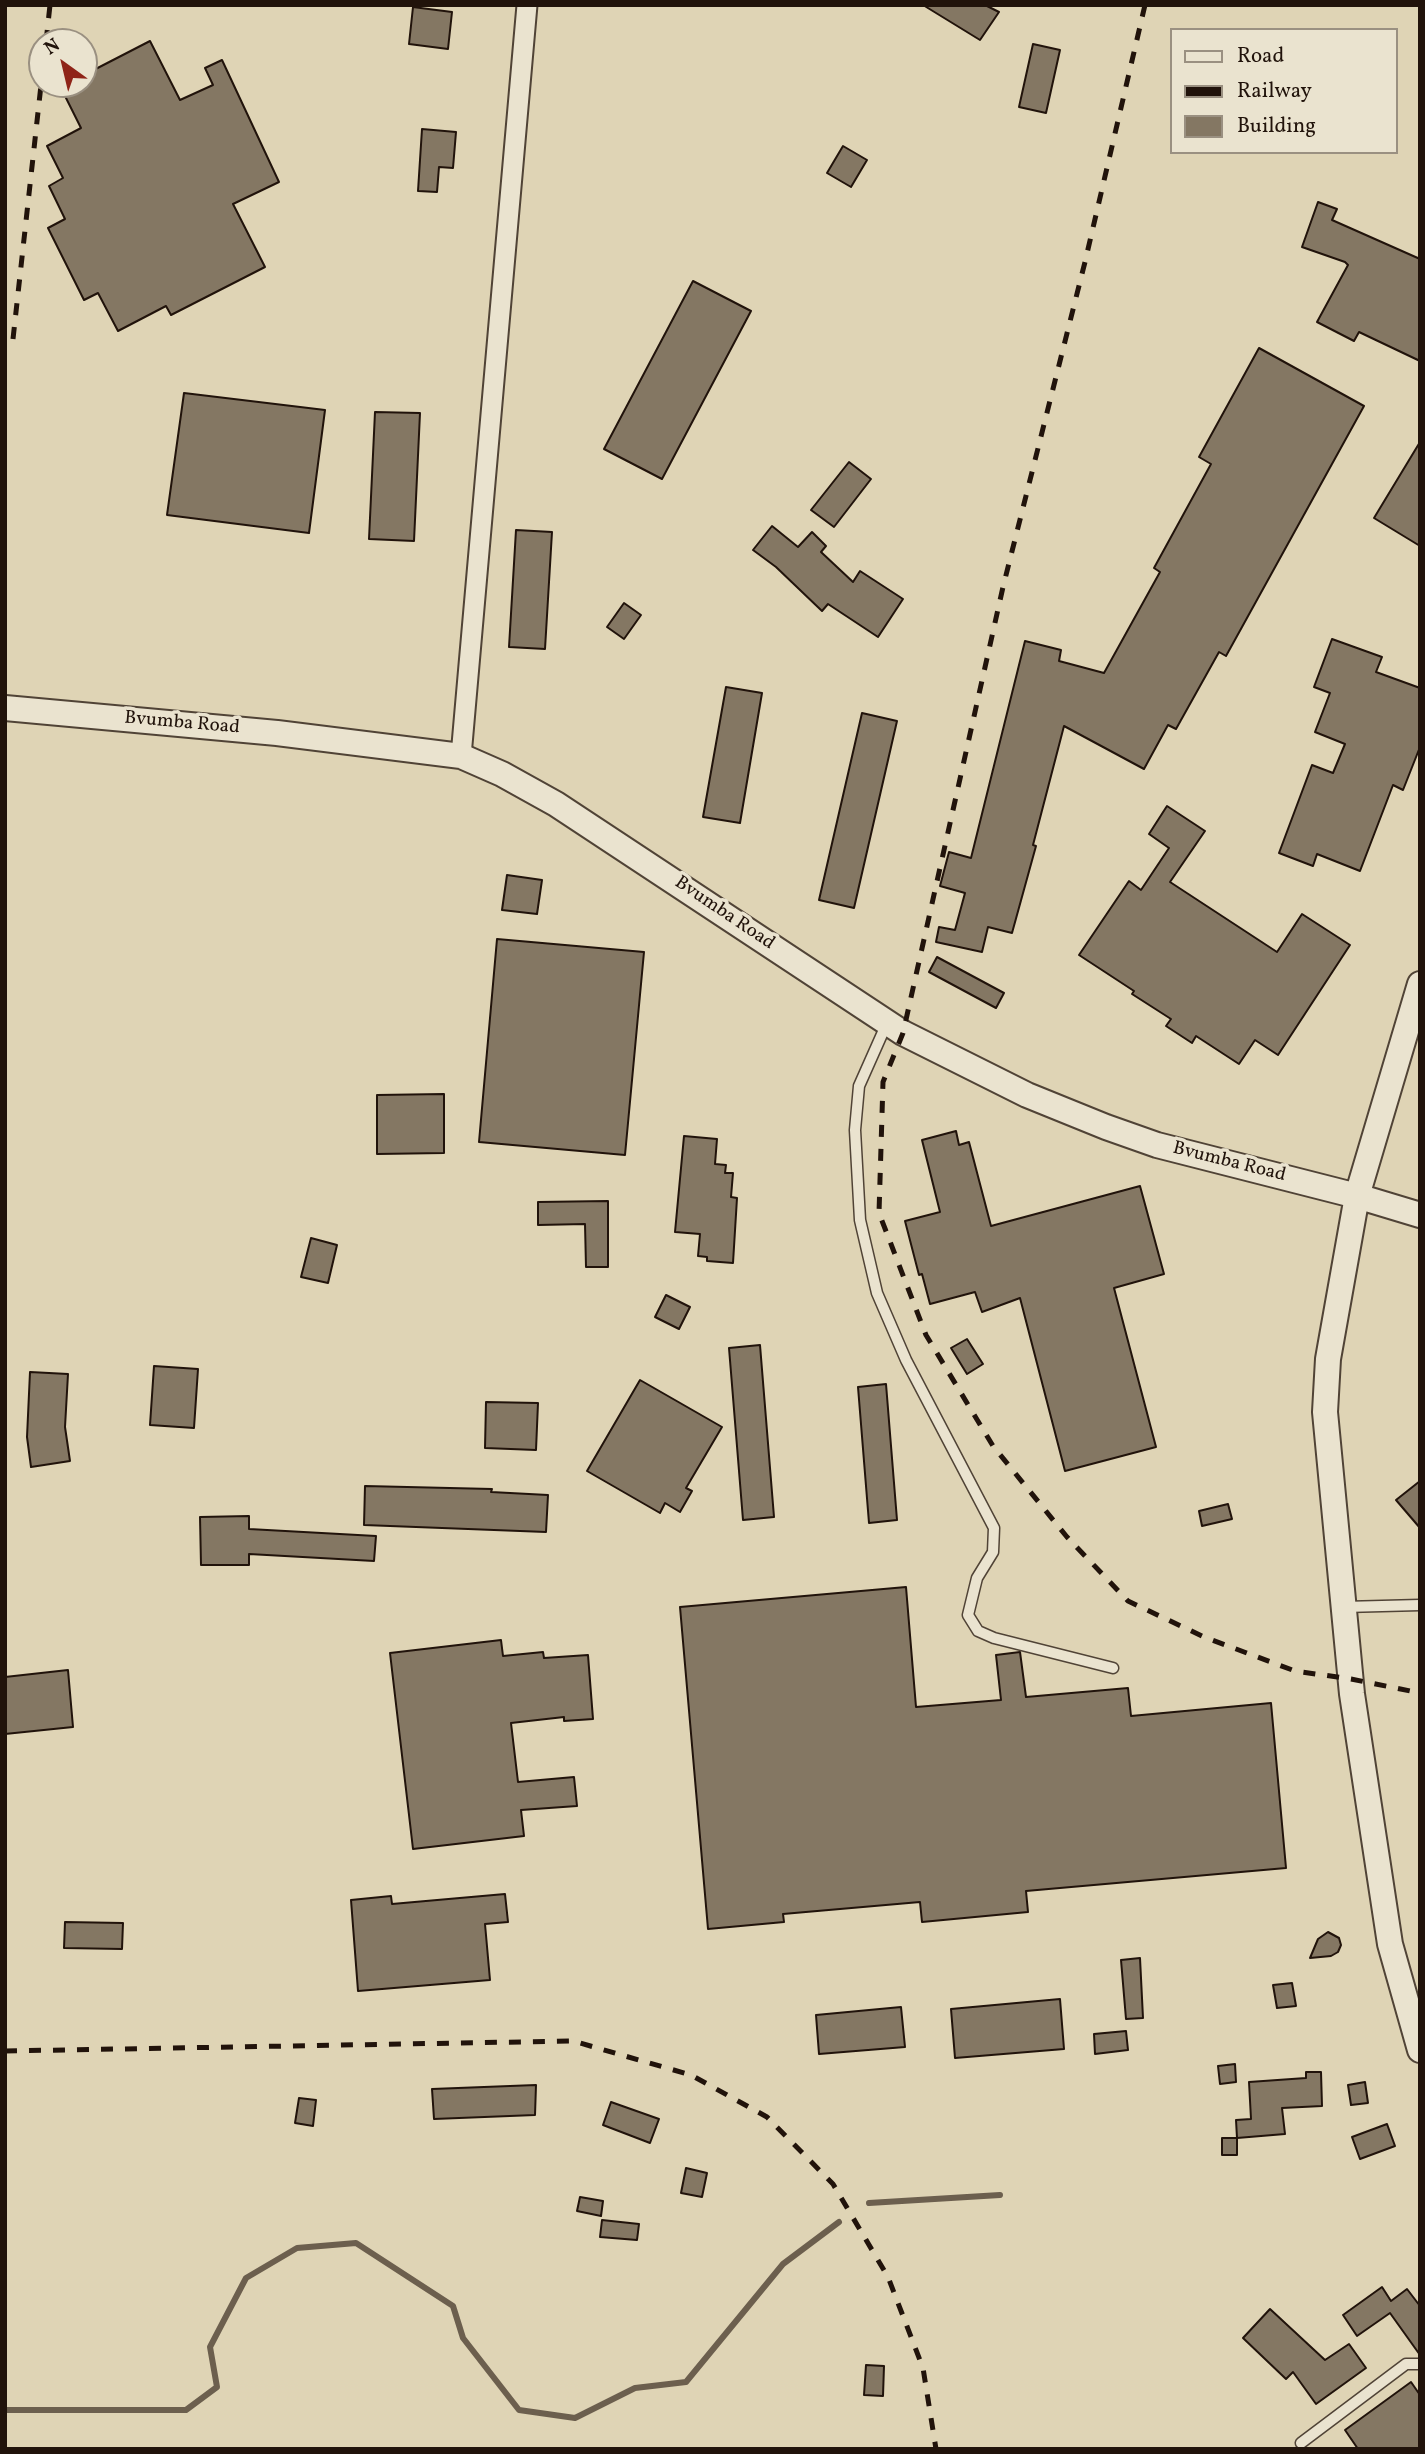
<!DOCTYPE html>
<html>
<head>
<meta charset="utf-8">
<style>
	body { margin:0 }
	#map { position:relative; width:1425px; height:2454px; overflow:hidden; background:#dfd4b5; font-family:Vollkorn,serif }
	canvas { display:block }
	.frame { position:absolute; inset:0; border:7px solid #21130b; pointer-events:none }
	.legend { position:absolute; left:1170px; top:28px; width:228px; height:126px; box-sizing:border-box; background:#eae3cf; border:2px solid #9a9081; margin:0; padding:9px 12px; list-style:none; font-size:21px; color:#21130b }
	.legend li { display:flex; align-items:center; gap:14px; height:35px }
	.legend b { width:35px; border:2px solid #9a9081 }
	.north { position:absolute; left:28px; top:28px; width:70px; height:70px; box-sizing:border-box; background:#eae3cf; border:2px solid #9a9081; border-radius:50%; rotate:326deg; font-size:19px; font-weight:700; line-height:28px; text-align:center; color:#21130b }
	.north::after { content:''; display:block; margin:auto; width:24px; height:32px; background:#8f2418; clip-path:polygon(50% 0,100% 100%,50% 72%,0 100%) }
</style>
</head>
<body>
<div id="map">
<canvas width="1425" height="2454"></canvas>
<div class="frame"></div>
<ul class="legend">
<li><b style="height:9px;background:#eae3cf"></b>Road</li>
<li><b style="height:9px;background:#21130b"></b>Railway</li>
<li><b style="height:19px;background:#847763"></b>Building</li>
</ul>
<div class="north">N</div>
</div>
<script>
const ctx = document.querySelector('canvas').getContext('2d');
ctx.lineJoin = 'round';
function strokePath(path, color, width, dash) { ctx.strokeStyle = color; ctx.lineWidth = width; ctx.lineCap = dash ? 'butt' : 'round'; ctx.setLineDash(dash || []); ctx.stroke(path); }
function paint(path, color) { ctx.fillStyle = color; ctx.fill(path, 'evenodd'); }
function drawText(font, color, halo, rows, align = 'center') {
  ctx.font = font + ' Vollkorn,serif'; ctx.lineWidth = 7; ctx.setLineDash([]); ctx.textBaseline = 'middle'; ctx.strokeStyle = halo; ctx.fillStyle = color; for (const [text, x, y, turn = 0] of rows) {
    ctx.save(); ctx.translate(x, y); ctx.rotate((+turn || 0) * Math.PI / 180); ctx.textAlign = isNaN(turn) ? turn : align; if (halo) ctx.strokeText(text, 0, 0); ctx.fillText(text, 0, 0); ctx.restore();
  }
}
strokePath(new Path2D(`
	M 869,2203 L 1000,2195
	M 5,2410 L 186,2410 L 217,2387 L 210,2347 L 246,2278 L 297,2248 L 356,2243 L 453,2306 L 463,2338 L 519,2410 L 575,2418 L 635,2388 L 686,2382 L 783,2264 L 839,2222`), '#6c5f4e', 6);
const building = new Path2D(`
	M 923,5 L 985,5 L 999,12 L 980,40 Z
	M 413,7 L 452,12 L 448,49 L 409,44 Z
	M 150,41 L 180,100 L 213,85 L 205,68 L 222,60 L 279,182 L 233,204 L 265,267 L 171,315 L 166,306 L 118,331 L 98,293 L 84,300 L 48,228 L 65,219 L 49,186 L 63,178 L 47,146 L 81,128 L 59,84 L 84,84 L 84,75 Z
	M 1033,44 L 1060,50 L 1046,113 L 1019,107 Z
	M 422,129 L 456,132 L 453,168 L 439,167 L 437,192 L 418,191 Z
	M 843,146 L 867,160 L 851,187 L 827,173 Z
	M 1318,202 L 1337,209 L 1332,220 L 1420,259 L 1420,361 L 1359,332 L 1354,341 L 1317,322 L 1348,265 L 1345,262 L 1302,247 Z
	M 693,281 L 751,311 L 662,479 L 604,449 Z
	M 1259,348 L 1364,406 L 1226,656 L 1219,652 L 1176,729 L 1168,725 L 1144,769 L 1064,726 L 1033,845 L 1036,846 L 1012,933 L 988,927 L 982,952 L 936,942 L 939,927 L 955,930 L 965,893 L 940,886 L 949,852 L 971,858 L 1025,641 L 1061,650 L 1059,661 L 1104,673 L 1160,572 L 1154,568 L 1211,464 L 1199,457 Z
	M 184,393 L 325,410 L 309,533 L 167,515 Z
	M 375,412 L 420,413 L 414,541 L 369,539 Z
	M 1420,442 L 1420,546 L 1374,518 Z
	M 849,462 L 871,479 L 834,527 L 811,510 Z
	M 772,526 L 798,547 L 812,532 L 826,546 L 821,552 L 853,582 L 860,571 L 903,599 L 878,637 L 828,604 L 822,611 L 776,567 L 753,550 Z
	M 516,530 L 552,532 L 545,649 L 509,647 Z
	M 624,603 L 641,615 L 624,639 L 607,627 Z
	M 1332,639 L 1382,657 L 1376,672 L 1420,688 L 1420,747 L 1403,790 L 1393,785 L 1360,871 L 1317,854 L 1313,866 L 1279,853 L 1312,765 L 1333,773 L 1345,744 L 1315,732 L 1330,693 L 1314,687 Z
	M 726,687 L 762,693 L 740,823 L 703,817 Z
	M 862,713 L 897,721 L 854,908 L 819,900 Z
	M 1167,806 L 1205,831 L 1170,882 L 1277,952 L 1302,914 L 1350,945 L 1278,1055 L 1255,1040 L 1239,1064 L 1196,1036 L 1192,1043 L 1166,1026 L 1171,1019 L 1132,994 L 1134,991 L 1079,955 L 1129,881 L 1141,890 L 1169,848 L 1149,834 Z
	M 507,875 L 542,880 L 537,914 L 502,910 Z
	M 497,939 L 644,952 L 625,1155 L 479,1142 Z
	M 937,957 L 1004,993 L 996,1008 L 929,972 Z
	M 444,1094 L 444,1153 L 377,1154 L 377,1095 Z
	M 956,1131 L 959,1145 L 969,1142 L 991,1226 L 1140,1186 L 1164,1274 L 1114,1288 L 1156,1447 L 1065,1471 L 1020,1298 L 982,1312 L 975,1292 L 930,1304 L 922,1274 L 919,1275 L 905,1221 L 940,1212 L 922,1140 Z
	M 684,1136 L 717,1139 L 715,1164 L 726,1165 L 725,1173 L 733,1173 L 731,1197 L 737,1198 L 733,1263 L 707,1261 L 707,1257 L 698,1256 L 700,1234 L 675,1232 Z
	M 608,1201 L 608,1267 L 586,1267 L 585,1224 L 538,1225 L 538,1202 Z
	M 311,1238 L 337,1245 L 328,1283 L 301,1277 Z
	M 666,1295 L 690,1307 L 679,1329 L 655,1317 Z
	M 967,1339 L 983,1364 L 967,1374 L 951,1348 Z
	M 760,1345 L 774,1517 L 743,1520 L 729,1348 Z
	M 154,1366 L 198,1369 L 194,1428 L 150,1425 Z
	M 30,1372 L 68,1374 L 65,1427 L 70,1461 L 31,1467 L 27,1437 Z
	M 640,1380 L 722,1427 L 686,1488 L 692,1491 L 680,1512 L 665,1503 L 660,1513 L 587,1471 Z
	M 886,1384 L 897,1520 L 869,1523 L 858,1387 Z
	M 486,1402 L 538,1403 L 536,1450 L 485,1448 Z
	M 1420,1481 L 1420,1528 L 1396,1500 Z
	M 365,1486 L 492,1489 L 491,1492 L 548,1495 L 546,1532 L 364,1525 Z
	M 1228,1504 L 1232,1519 L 1202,1526 L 1199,1511 Z
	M 249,1516 L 249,1529 L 376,1536 L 374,1561 L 249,1554 L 249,1565 L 201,1565 L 200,1517 Z
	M 906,1587 L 916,1707 L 1001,1700 L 996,1655 L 1020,1652 L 1026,1697 L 1128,1688 L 1131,1716 L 1271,1703 L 1286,1868 L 1026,1891 L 1028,1912 L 922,1922 L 920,1902 L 783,1914 L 784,1922 L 708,1929 L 680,1607 Z
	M 501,1640 L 503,1656 L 543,1652 L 544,1658 L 588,1655 L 593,1719 L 564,1721 L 564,1717 L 511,1723 L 518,1782 L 574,1777 L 577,1806 L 521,1810 L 524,1836 L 413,1849 L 390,1653 Z
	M 68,1670 L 73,1727 L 5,1734 L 5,1677 Z
	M 505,1894 L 508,1922 L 485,1924 L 490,1980 L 358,1991 L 351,1900 L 391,1896 L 392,1904 Z
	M 65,1922 L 123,1923 L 122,1949 L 64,1948 Z
	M 1328,1932 L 1339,1938 L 1341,1945 L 1338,1952 L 1331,1956 L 1310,1958 L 1318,1939 Z
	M 1140,1958 L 1143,2018 L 1126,2019 L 1121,1960 Z
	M 1292,1983 L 1296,2006 L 1277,2008 L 1273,1985 Z
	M 1060,1999 L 1064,2049 L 955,2058 L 951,2009 Z
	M 901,2007 L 905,2047 L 819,2054 L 816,2015 Z
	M 1126,2031 L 1128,2050 L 1095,2054 L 1094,2034 Z
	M 1235,2064 L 1236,2082 L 1220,2084 L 1218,2066 Z
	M 1306,2072 L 1321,2072 L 1322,2106 L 1282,2108 L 1285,2134 L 1237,2138 L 1236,2120 L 1251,2119 L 1249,2082 L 1306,2078 Z
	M 1365,2082 L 1368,2103 L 1351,2105 L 1348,2085 Z
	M 536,2085 L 535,2115 L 434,2119 L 432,2089 Z
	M 299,2098 L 316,2100 L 313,2126 L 295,2123 Z
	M 611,2102 L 659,2119 L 650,2143 L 603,2125 Z
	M 1387,2124 L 1395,2146 L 1360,2159 L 1352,2137 Z
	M 1222,2138 L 1237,2138 L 1237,2155 L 1222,2155 Z
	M 686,2168 L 707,2173 L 702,2197 L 681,2193 Z
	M 580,2197 L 603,2201 L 601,2216 L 577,2211 Z
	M 602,2220 L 639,2224 L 637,2240 L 600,2237 Z
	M 1382,2287 L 1391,2301 L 1407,2289 L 1420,2306 L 1420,2355 L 1390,2313 L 1357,2336 L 1343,2315 Z
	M 1270,2309 L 1325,2360 L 1349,2344 L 1366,2368 L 1316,2404 L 1293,2372 L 1286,2379 L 1243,2338 Z
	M 866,2365 L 884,2366 L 883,2396 L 864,2395 Z
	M 1411,2382 L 1420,2395 L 1420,2449 L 1358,2449 L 1345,2430 Z`);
paint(building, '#847763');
strokePath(building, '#21130b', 2);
const service = new Path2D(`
	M 887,1023 L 859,1086 L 855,1130 L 860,1220 L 877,1293 L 906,1360 L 994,1528 L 993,1552 L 977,1578 L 968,1615 L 978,1631 L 994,1638 L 1113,1668
	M 1344,1607 L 1420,1605
	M 1301,2443 L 1406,2364 L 1420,2364`);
const minor = new Path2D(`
	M 461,756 L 527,5`);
const tertiary = new Path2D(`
	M 5,708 L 277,733 L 461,756 L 502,774 L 556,804 L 903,1033 L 1027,1095 L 1106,1127 L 1157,1145 L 1357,1196 L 1420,1215
	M 1420,984 L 1357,1196 L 1328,1359 L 1325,1412 L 1352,1694 L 1390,1944 L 1420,2050`);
strokePath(service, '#504336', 13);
strokePath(minor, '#504336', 23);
strokePath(tertiary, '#504336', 28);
strokePath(service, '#eae3cf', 10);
strokePath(minor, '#eae3cf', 19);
strokePath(tertiary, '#eae3cf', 24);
strokePath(new Path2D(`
	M 1145,5 L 1085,262 L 1003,587 L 903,1033 L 883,1082 L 879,1213 L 926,1335 L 993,1446 L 1067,1537 L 1128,1601 L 1204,1637 L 1295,1671 L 1351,1679 L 1420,1693
	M 46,42 L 50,5
	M 13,339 L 42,76
	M 5,2051 L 573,2041 L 691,2075 L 767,2117 L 833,2184 L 888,2277 L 923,2368 L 936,2449`), '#21130b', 5, [12, 12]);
drawText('19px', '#21130b', '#eae3cf', [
	["Bvumba Road",182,724,5],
	["Bvumba Road",724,914,34],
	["Bvumba Road",1229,1163,14]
]);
</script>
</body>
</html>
